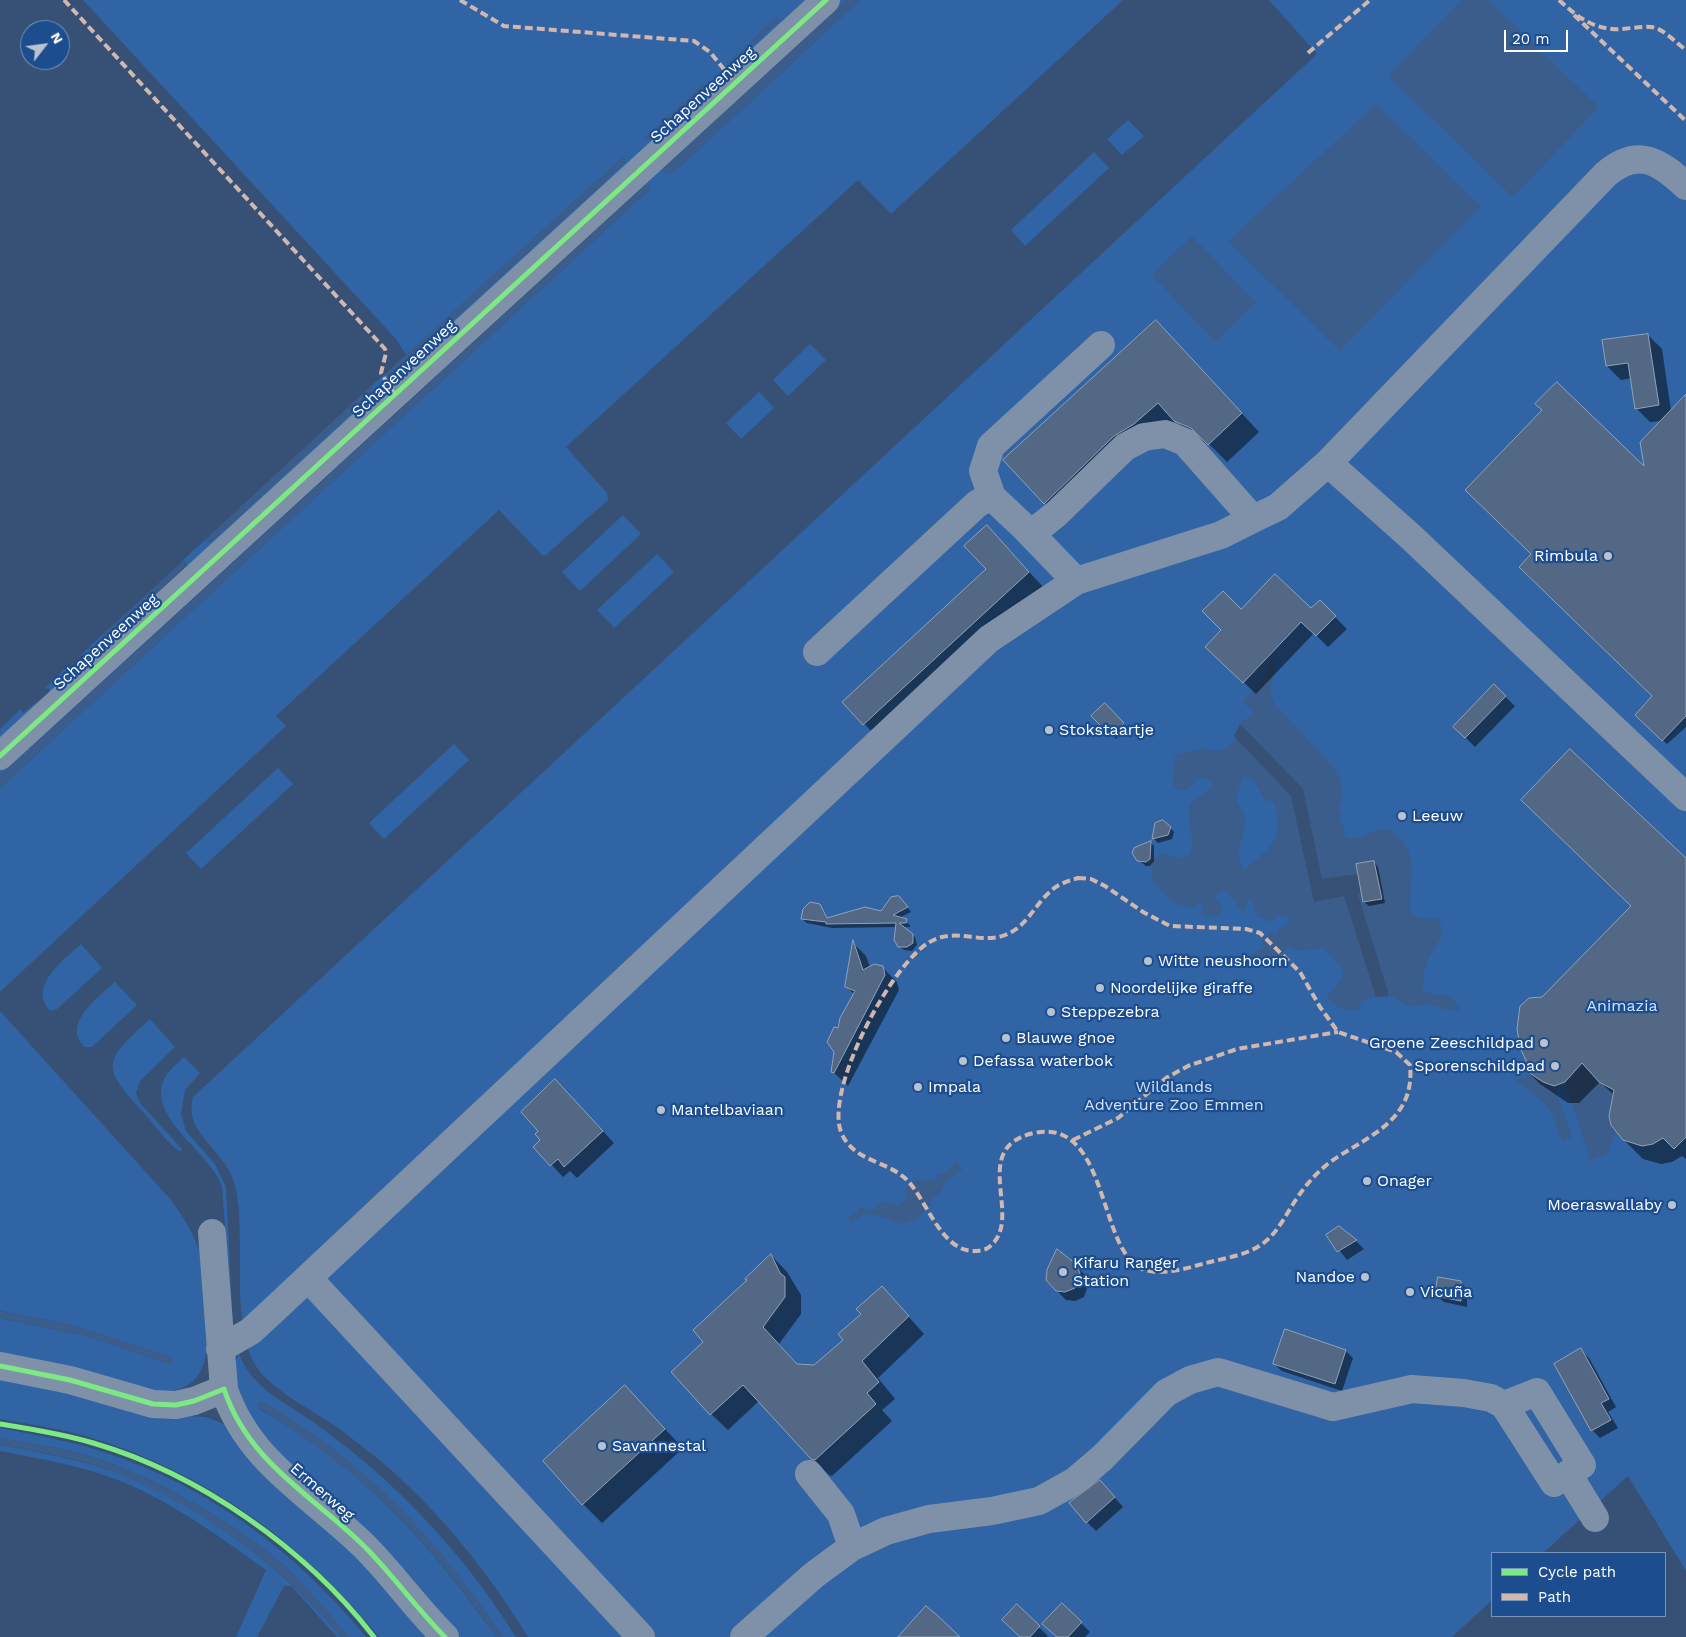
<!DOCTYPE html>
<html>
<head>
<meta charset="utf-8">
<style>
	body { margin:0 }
	#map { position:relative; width:1686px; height:1637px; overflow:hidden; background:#365175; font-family:"Work Sans",sans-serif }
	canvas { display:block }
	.legend { position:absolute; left:1491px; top:1552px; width:175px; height:65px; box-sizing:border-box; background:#1c4d8f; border:1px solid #7794bc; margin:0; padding:6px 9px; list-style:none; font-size:15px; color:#fff }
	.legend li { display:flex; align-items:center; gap:10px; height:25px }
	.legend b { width:25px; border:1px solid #7794bc }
	.north { position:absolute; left:20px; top:20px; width:50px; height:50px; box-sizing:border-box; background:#1c4d8f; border:1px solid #7794bc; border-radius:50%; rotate:60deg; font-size:14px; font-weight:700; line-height:20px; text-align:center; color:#fff }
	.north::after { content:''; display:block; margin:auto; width:18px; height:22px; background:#b9c2cf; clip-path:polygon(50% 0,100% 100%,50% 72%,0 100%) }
	.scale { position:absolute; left:1504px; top:30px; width:64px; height:22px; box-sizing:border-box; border:2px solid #fff; border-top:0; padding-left:6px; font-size:15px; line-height:18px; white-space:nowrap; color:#fff; -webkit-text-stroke:4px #1c4d8f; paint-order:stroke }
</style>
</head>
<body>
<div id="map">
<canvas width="1686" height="1637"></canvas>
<ul class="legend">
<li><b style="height:6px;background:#7ce984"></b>Cycle path</li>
<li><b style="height:6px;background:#d1b7ad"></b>Path</li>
</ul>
<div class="north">N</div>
<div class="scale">20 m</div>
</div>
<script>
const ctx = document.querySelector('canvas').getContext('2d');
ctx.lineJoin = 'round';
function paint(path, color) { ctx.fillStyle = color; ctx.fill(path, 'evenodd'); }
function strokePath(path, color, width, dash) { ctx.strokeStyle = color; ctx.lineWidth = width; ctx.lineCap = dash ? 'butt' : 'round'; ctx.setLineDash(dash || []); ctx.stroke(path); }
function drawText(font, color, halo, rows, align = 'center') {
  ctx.font = font + ' "Work Sans",sans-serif'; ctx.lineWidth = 4.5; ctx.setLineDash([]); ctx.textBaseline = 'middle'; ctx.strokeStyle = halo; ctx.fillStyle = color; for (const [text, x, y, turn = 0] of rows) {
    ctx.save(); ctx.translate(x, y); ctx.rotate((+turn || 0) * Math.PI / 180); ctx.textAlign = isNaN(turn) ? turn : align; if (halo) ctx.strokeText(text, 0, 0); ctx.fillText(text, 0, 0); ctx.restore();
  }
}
paint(new Path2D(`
	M 83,0 L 816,0 L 0,750 L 0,729 L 21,709 L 23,713 L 49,692 L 49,688 L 44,689 L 67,667 L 69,672 L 86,657 L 85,654 L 80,656 L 102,635 L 102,638 L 139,611 L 187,566 L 185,561 L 182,561 L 208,537 L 206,541 L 210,542 L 375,391 L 370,387 L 386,373 L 390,377 L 392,376 L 605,181 L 625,159 L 623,157 L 406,355 L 396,339 Z
	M 832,0 L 846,0 L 787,53 L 673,173 L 860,0 L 1123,0 L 891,214 L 858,180 L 566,447 L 607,493 L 608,500 L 546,555 L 542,555 L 499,510 L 276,716 L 286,726 L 0,992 L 0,788 L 650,189 L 645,185 L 588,236 L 0,776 L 0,764 Z
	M 1269,0 L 1686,0 L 1686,1571 L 1628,1476 L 1543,1553 L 1492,1553 L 1492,1600 L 1452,1637 L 528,1637 C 489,1573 440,1512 383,1463 C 368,1451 353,1439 338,1428 C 313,1410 266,1388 253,1361 C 230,1315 247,1235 235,1185 C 226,1149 183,1135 193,1097 L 1317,54 Z
	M 1128,120 L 1144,136 L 1122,155 L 1107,139 Z
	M 1094,152 L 1109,168 L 1025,246 L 1011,230 Z
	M 810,344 L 826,360 L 788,396 L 773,380 Z
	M 759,392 L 774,408 L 741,439 L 726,423 Z
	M 623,515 L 641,534 L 580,591 L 562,572 Z
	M 657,554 L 674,572 L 614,628 L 597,610 Z
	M 454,744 L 469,760 L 384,839 L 369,823 Z
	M 278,768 L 293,784 L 201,869 L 186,853 Z
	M 81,944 L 102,968 L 57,1009 L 51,1011 C 25,988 66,958 81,944 Z
	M 115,982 L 137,1005 L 92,1047 L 85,1047 C 60,1024 100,996 115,982 Z
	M 0,1011 L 171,1200 C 182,1215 193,1232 199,1250 C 204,1267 204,1286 205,1304 C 208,1342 215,1390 161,1392 L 0,1353 L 0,1318 L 86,1336 L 170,1364 L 173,1358 L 71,1325 L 0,1311 Z
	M 150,1019 L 175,1047 L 140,1081 L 136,1093 L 140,1103 L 182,1149 L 181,1152 C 167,1144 155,1125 144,1113 C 100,1065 103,1062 150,1019 Z
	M 184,1057 L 200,1073 L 185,1090 L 181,1114 L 186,1131 L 215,1164 L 226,1187 L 233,1330 L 222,1186 C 210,1152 142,1114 166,1076 C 170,1069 178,1063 184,1057 Z
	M 239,1354 C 253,1390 287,1403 316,1424 C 339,1441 361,1458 382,1477 C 434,1524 479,1578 516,1637 L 503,1637 C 438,1540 365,1463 264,1403 L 259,1409 C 358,1464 432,1545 496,1637 L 456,1637 L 411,1577 L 385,1549 L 296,1472 L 252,1421 L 236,1383 L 235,1362 Z
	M 0,1376 L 190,1416 L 206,1417 L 224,1424 C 292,1488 371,1563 425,1637 L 379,1637 C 302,1542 204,1471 86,1436 C 58,1428 29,1424 0,1419 Z
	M 0,1428 C 35,1435 70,1441 103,1452 C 207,1485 298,1553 366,1637 L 349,1637 C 327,1612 305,1584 280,1562 C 231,1520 144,1471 82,1454 C 55,1446 27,1443 0,1438 Z
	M 0,1445 C 39,1452 77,1459 115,1472 C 195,1500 288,1571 341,1637 L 337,1637 L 291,1586 L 284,1586 L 257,1637 L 236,1637 L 266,1570 C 222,1538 173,1503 123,1482 C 84,1466 40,1459 0,1451 Z`), '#3064a5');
paint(new Path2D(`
	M 846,0 L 860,0 L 673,173 L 663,174 L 663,168 Z
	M 1461,0 L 1488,0 L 1599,107 L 1513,197 L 1388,76 Z
	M 778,16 L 779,21 L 730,66 L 726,65 L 776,17 Z
	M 703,84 L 706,86 L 704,89 L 649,139 L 645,139 L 645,137 Z
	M 1376,104 L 1481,206 L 1340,351 L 1228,241 Z
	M 623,157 L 625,162 L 605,181 L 392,376 L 388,376 L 386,373 Z
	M 645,185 L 649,185 L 650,189 L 0,788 L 0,776 Z
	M 1192,236 L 1256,302 L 1215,342 L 1152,275 Z
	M 370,387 L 374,388 L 375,391 L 216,538 L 206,542 L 208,537 Z
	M 184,560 L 186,566 L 109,638 L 102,639 L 102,635 Z
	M 1272,659 L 1275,665 C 1274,680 1267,688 1274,703 L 1334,768 L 1340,779 L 1343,801 L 1339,806 L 1340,812 L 1343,814 L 1339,819 L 1343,826 L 1345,837 C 1356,843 1367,832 1378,830 C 1382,828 1388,831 1393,833 C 1420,846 1409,886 1410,911 L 1418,918 L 1424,917 L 1428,920 L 1436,918 C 1452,932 1431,950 1426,964 C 1423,974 1425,980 1421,989 L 1434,995 L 1450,995 L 1461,1010 L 1444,1009 L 1430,1004 L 1408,1006 L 1390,996 L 1368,998 L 1361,1002 L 1360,1008 C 1349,1014 1332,1006 1327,996 L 1341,980 L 1344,971 L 1324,948 L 1297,951 L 1288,947 L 1277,958 L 1279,960 L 1258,966 L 1253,964 L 1251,955 L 1265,948 L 1261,943 L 1270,932 L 1276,936 L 1278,928 L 1287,924 L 1289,918 L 1286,916 L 1278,916 L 1272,922 L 1257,916 L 1252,901 L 1249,898 L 1244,913 L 1228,893 L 1221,891 L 1215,896 L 1223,907 L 1220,914 C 1211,918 1206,917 1198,911 L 1204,909 L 1202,904 L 1197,904 L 1194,909 L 1172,902 L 1151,879 L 1153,870 L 1151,860 L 1161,853 C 1166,854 1171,857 1176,858 C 1203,863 1187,820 1189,809 C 1190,799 1205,793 1212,788 L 1211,781 L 1202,776 L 1186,790 L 1177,790 L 1173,783 C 1176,774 1172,765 1176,755 L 1204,748 L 1213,751 L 1220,751 L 1232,744 L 1236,738 L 1234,736 L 1243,720 L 1251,717 L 1252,714 L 1251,709 L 1243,703 C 1246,695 1250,694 1256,688 C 1263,680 1267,669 1272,659 ZM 1246,776 L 1254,781 L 1264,799 L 1274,803 C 1286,839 1271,847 1246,868 L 1243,868 L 1238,855 L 1246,818 L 1236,799 L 1242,779 Z
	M 1583,1056 L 1595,1078 L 1616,1093 C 1607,1107 1607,1119 1615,1133 L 1607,1154 L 1590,1160 L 1565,1082 Z
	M 1534,1074 L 1543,1082 L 1554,1086 L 1572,1137 L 1562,1141 C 1551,1103 1544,1102 1515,1080 Z
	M 955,1162 L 963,1169 L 946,1182 L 938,1197 L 936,1196 L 930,1202 L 931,1206 L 916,1219 L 903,1224 C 882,1218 869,1206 851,1223 L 848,1218 L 859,1211 L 858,1207 L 871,1210 L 885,1201 L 898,1206 L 907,1198 L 905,1189 L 917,1179 L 924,1182 L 928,1180 L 936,1181 L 939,1174 L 944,1174 Z
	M 0,1311 L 71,1325 L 174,1358 L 171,1365 L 86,1336 L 0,1318 Z
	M 260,1402 C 273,1404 289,1418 300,1425 C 383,1480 448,1554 503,1637 L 496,1637 C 430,1540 360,1469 259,1408 L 258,1405 Z
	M 0,1438 C 27,1443 55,1446 82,1454 C 146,1472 229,1519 280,1562 C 305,1584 328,1611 349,1637 L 341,1637 C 283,1565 203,1509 119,1474 C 81,1458 40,1452 0,1445 Z`), '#3a5d8c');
paint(new Path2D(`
	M 1240,724 L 1303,789 L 1322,879 L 1358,874 L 1361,893 L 1358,894 L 1389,996 L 1376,997 L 1344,896 L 1314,902 L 1291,796 L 1234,736 Z`), '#365175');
paint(new Path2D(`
	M 1648,335 L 1662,349 L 1671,411 L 1686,396 L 1686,727 L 1667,744 L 1637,715 L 1654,696 L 1645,470 L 1662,421 L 1650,422 L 1636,408 L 1632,378 L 1621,380 L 1607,366 Z
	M 1173,339 L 1259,432 L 1227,462 L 1210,445 L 1194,439 L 1176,420 L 1152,442 L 1132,453 L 1062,521 L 1045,503 Z
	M 1004,545 L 1046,590 L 882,742 L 844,703 L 988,570 Z
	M 1320,602 L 1347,629 L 1328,647 L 1314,633 L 1256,694 L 1207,647 L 1241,611 L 1311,610 Z
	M 1494,686 L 1515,706 L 1475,747 L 1455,727 Z
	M 1105,705 L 1127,728 L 1116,739 L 1093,716 Z
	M 1156,824 L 1167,824 L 1174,832 L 1172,839 L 1158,843 L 1154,839 Z
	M 1150,842 L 1154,846 L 1154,861 L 1150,866 L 1146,866 L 1135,858 L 1133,853 Z
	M 1374,862 L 1378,867 L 1385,903 L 1369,906 L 1364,902 L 1357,865 Z
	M 1686,862 L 1686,1159 L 1682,1156 L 1672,1162 L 1661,1164 L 1643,1159 L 1624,1140 L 1614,1095 L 1600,1082 L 1579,1103 L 1568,1103 L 1540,1084 L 1522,1066 L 1528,1064 L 1518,1029 L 1519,1012 L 1526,1001 L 1543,998 Z
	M 903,902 L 911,912 L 899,918 L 910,925 L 910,927 L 902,927 L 915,937 L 917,945 L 912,951 L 904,950 L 899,946 L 897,927 L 832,928 L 807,923 L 802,919 L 819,905 L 828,919 L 881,913 Z
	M 853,943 L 866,956 L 870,967 L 882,967 L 897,982 L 899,990 L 848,1086 L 832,1071 L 839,1029 L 854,994 L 846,986 Z
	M 567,1093 L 614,1143 L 577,1178 L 570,1171 L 563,1177 L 535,1147 L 542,1140 Z
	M 1328,1235 L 1356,1241 L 1364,1249 L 1347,1260 Z
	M 771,1255 L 787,1272 L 801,1295 L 801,1314 L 779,1344 L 798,1365 L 815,1366 L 844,1340 L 882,1287 L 924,1334 L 878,1378 L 895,1399 L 882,1410 L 892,1421 L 832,1476 L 829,1475 L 812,1458 L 759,1401 L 728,1430 L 711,1414 L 705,1342 L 748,1280 Z
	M 1075,1265 L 1085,1275 L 1089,1283 L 1084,1297 L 1075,1301 L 1066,1300 L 1050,1284 Z
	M 1460,1282 L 1467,1289 L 1467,1307 L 1444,1302 L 1437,1296 Z
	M 1581,1350 L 1589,1358 L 1616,1407 L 1608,1412 L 1618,1428 L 1600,1438 L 1592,1430 Z
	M 1346,1351 L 1353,1358 L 1342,1391 L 1282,1371 L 1274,1364 Z
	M 625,1387 L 683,1448 L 602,1523 L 583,1504 Z
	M 1109,1491 L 1123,1507 L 1096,1531 L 1087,1522 Z
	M 1017,1606 L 1048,1636 L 1047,1637 L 1021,1637 Z
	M 1081,1623 L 1090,1632 L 1085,1637 L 1057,1637 Z`), '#0007');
const building = new Path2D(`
	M 1156,320 L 1242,413 L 1208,445 L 1191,428 L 1174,421 L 1158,403 L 1134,424 L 1114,436 L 1044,504 L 1003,460 Z
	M 1648,334 L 1659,405 L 1635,409 L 1628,363 L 1606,366 L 1602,340 Z
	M 1557,382 L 1644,466 L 1640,442 L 1686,394 L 1686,716 L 1662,741 L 1635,715 L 1652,696 L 1519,567 L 1531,554 L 1465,490 L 1542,410 L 1535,404 Z
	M 987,525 L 1029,572 L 863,725 L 842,702 L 986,569 L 964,546 Z
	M 1275,574 L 1311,608 L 1320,600 L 1336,616 L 1316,636 L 1301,622 L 1243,683 L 1205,647 L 1221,630 L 1202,611 L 1223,591 L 1241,609 Z
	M 1494,684 L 1506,696 L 1465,738 L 1453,727 Z
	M 1105,703 L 1124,723 L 1111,736 L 1091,716 Z
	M 1570,749 L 1686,858 L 1686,1137 L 1674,1149 L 1663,1138 L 1653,1144 L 1642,1146 L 1623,1140 L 1611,1125 L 1609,1116 L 1614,1090 L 1599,1082 L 1582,1063 L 1565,1082 L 1554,1086 L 1543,1082 L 1519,1066 L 1527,1063 L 1520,1047 L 1517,1029 L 1520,1006 L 1529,998 L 1542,997 L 1631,906 L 1521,800 Z
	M 1163,820 L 1171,827 L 1168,835 L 1152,839 L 1155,823 Z
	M 1151,841 L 1150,859 L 1146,862 L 1137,861 L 1132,853 L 1134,848 Z
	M 1374,861 L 1382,899 L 1363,902 L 1356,864 Z
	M 899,896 L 908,907 L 893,915 L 907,919 L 906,923 L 899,923 L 913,934 L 913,943 L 907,947 L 898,947 L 894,940 L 896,923 L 826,924 L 826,922 L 801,919 L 803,909 L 810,902 L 820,904 L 827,918 L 865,907 L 881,911 L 891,897 Z
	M 853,940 L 863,970 L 874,964 L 883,966 L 885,975 L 834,1073 L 831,1072 L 834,1052 L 827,1042 L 834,1027 L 838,1028 L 840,1018 L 855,991 L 845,987 Z
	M 555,1079 L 603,1131 L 564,1167 L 558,1159 L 550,1166 L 533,1147 L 540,1140 L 535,1134 L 538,1131 L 521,1112 Z
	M 1339,1226 L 1357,1240 L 1337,1252 L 1326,1235 Z
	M 1057,1249 L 1076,1264 L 1080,1273 L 1075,1288 L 1065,1292 L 1056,1291 L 1046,1280 L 1047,1270 Z
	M 771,1254 L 780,1273 L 785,1277 L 785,1297 L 763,1327 L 797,1364 L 814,1365 L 843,1340 L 838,1334 L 861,1314 L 856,1309 L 882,1286 L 909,1316 L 862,1361 L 879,1382 L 867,1393 L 876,1404 L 815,1460 L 811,1459 L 743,1385 L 710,1415 L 671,1372 L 703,1342 L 693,1330 L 747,1280 L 745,1279 Z
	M 1438,1277 L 1461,1281 L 1461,1301 L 1435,1296 Z
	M 1285,1329 L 1346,1350 L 1335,1384 L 1273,1364 Z
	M 1581,1348 L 1609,1399 L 1601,1403 L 1611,1420 L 1591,1431 L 1554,1364 Z
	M 625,1385 L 665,1429 L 582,1505 L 543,1461 Z
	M 1100,1480 L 1115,1497 L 1086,1523 L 1069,1503 Z
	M 1062,1603 L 1082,1622 L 1068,1637 L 1057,1637 L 1042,1624 Z
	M 1017,1604 L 1040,1626 L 1030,1637 L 1020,1637 L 1002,1620 Z
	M 926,1606 L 937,1615 L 960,1637 L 898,1637 Z`);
paint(building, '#526885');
strokePath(building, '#92a2b6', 1);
strokePath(new Path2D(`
	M 1328,463 L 1606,174 C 1638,147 1659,161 1686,186
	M 992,497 L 983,471 L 991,446 L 1101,345
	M 1031,534 L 1056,514 L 1125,447 L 1144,437 L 1165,434 L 1185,442 L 1253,519 L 1278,507 L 1328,463 L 1411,537 L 1686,797
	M 817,652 L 978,503 L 992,497 L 1024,527 L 1076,581 L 1221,535 L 1253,519
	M 0,756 L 826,0
	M 212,1233 L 224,1389
	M 308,1278 L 641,1637
	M 220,1349 L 251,1331 L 279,1305 L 989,639 L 1076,581
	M 0,1366 L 70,1380 L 153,1404 L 176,1405 L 194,1401 L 224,1389 C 248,1462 312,1495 364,1546 C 393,1575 416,1608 445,1637
	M 1568,1474 L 1595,1518
	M 852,1547 L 886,1531 L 929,1519 L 992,1511 L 1039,1501 L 1075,1481 L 1102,1458 L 1166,1393 L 1190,1380 L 1218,1372 L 1333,1407 L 1412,1389 L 1464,1393 L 1491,1398 L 1504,1405 L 1554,1483 L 1582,1465 L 1537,1392 L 1504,1405
	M 744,1637 L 814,1575 L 852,1547 L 841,1514 L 809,1474`), '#7e91a8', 28);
strokePath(new Path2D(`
	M 64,0 L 385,349 L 386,353 L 381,373 L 395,395
	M 460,0 L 504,26 L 694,41 L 710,52 L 735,83
	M 1559,0 C 1575,15 1590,27 1612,29 C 1625,30 1638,26 1651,27 C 1663,28 1676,43 1686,50
	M 1574,15 L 1686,121
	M 1308,53 L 1370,0
	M 1078,878 L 1091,879 L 1105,886 L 1143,912 L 1170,926 L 1246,929 L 1260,933 L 1300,972 L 1320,1007 L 1338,1032 L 1396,1052 L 1410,1065 C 1415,1116 1376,1133 1339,1156 C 1320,1168 1307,1183 1295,1201 C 1286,1215 1278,1231 1266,1241 C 1250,1255 1225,1258 1206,1263 C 1188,1268 1168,1274 1150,1271 C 1096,1265 1113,1116 1034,1133 C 965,1148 1029,1223 986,1249 C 944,1263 929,1202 907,1180 C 887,1160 853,1162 841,1132 C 825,1089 890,967 928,943 C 955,926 979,945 1005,935 C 1027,927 1034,905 1051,891 C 1058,884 1068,881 1078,878 Z
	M 1073,1140 L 1118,1118 L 1166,1078 L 1188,1066 L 1237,1049 L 1338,1032`), '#d1b7ad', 4, [8, 4]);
strokePath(new Path2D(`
	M 0,756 L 826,0
	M 0,1366 L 70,1380 L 153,1404 L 176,1405 L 194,1401 L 224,1389 C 248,1462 312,1495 364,1546 C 393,1575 416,1608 445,1637
	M 0,1424 C 31,1429 63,1434 93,1443 C 200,1474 306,1549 374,1637`), '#7ce984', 5);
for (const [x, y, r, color] of [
	[1608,556,5,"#b9c2cf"],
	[1049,730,5,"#b9c2cf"],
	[1402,816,5,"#b9c2cf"],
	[1148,961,5,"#b9c2cf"],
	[1100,988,5,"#b9c2cf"],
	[1051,1012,5,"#b9c2cf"],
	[1006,1038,5,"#b9c2cf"],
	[1544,1043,5,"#b9c2cf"],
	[963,1061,5,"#b9c2cf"],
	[1555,1066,5,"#b9c2cf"],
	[918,1087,5,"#b9c2cf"],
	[661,1110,5,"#b9c2cf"],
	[1367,1181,5,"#b9c2cf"],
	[1672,1205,5,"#b9c2cf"],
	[1063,1272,5,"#b9c2cf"],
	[1365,1277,5,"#b9c2cf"],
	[1410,1292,5,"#b9c2cf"],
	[602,1446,5,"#b9c2cf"]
]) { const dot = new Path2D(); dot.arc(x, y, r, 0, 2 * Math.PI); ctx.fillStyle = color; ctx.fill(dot); strokePath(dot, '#1c4d8f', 2); }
drawText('16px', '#fff', '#1c4d8f', [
	["Schapenveenweg",703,95,-42],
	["Schapenveenweg",404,369,-43],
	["Schapenveenweg",106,642,-42],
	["Ermerweg",322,1492,41]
]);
drawText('16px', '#fff', '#1c4d8f', [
	["Rimbula",1598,556,"right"],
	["Stokstaartje",1059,730],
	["Leeuw",1412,816],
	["Witte neushoorn",1158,961],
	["Noordelijke giraffe",1110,988],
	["Steppezebra",1061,1012],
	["Blauwe gnoe",1016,1038],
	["Groene Zeeschildpad",1534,1043,"right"],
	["Defassa waterbok",973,1061],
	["Sporenschildpad",1545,1066,"right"],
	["Impala",928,1087],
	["Mantelbaviaan",671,1110],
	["Onager",1377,1181],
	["Moeraswallaby",1662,1205,"right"],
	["Kifaru Ranger",1073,1263],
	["Station",1073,1281],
	["Nandoe",1355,1277,"right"],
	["Vicuña",1420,1292],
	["Savannestal",612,1446]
], 'left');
drawText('16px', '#d0e3fa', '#1c4d8f', [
	["Animazia",1622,1006],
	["Wildlands",1174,1087],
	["Adventure Zoo Emmen",1174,1105]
]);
</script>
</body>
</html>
